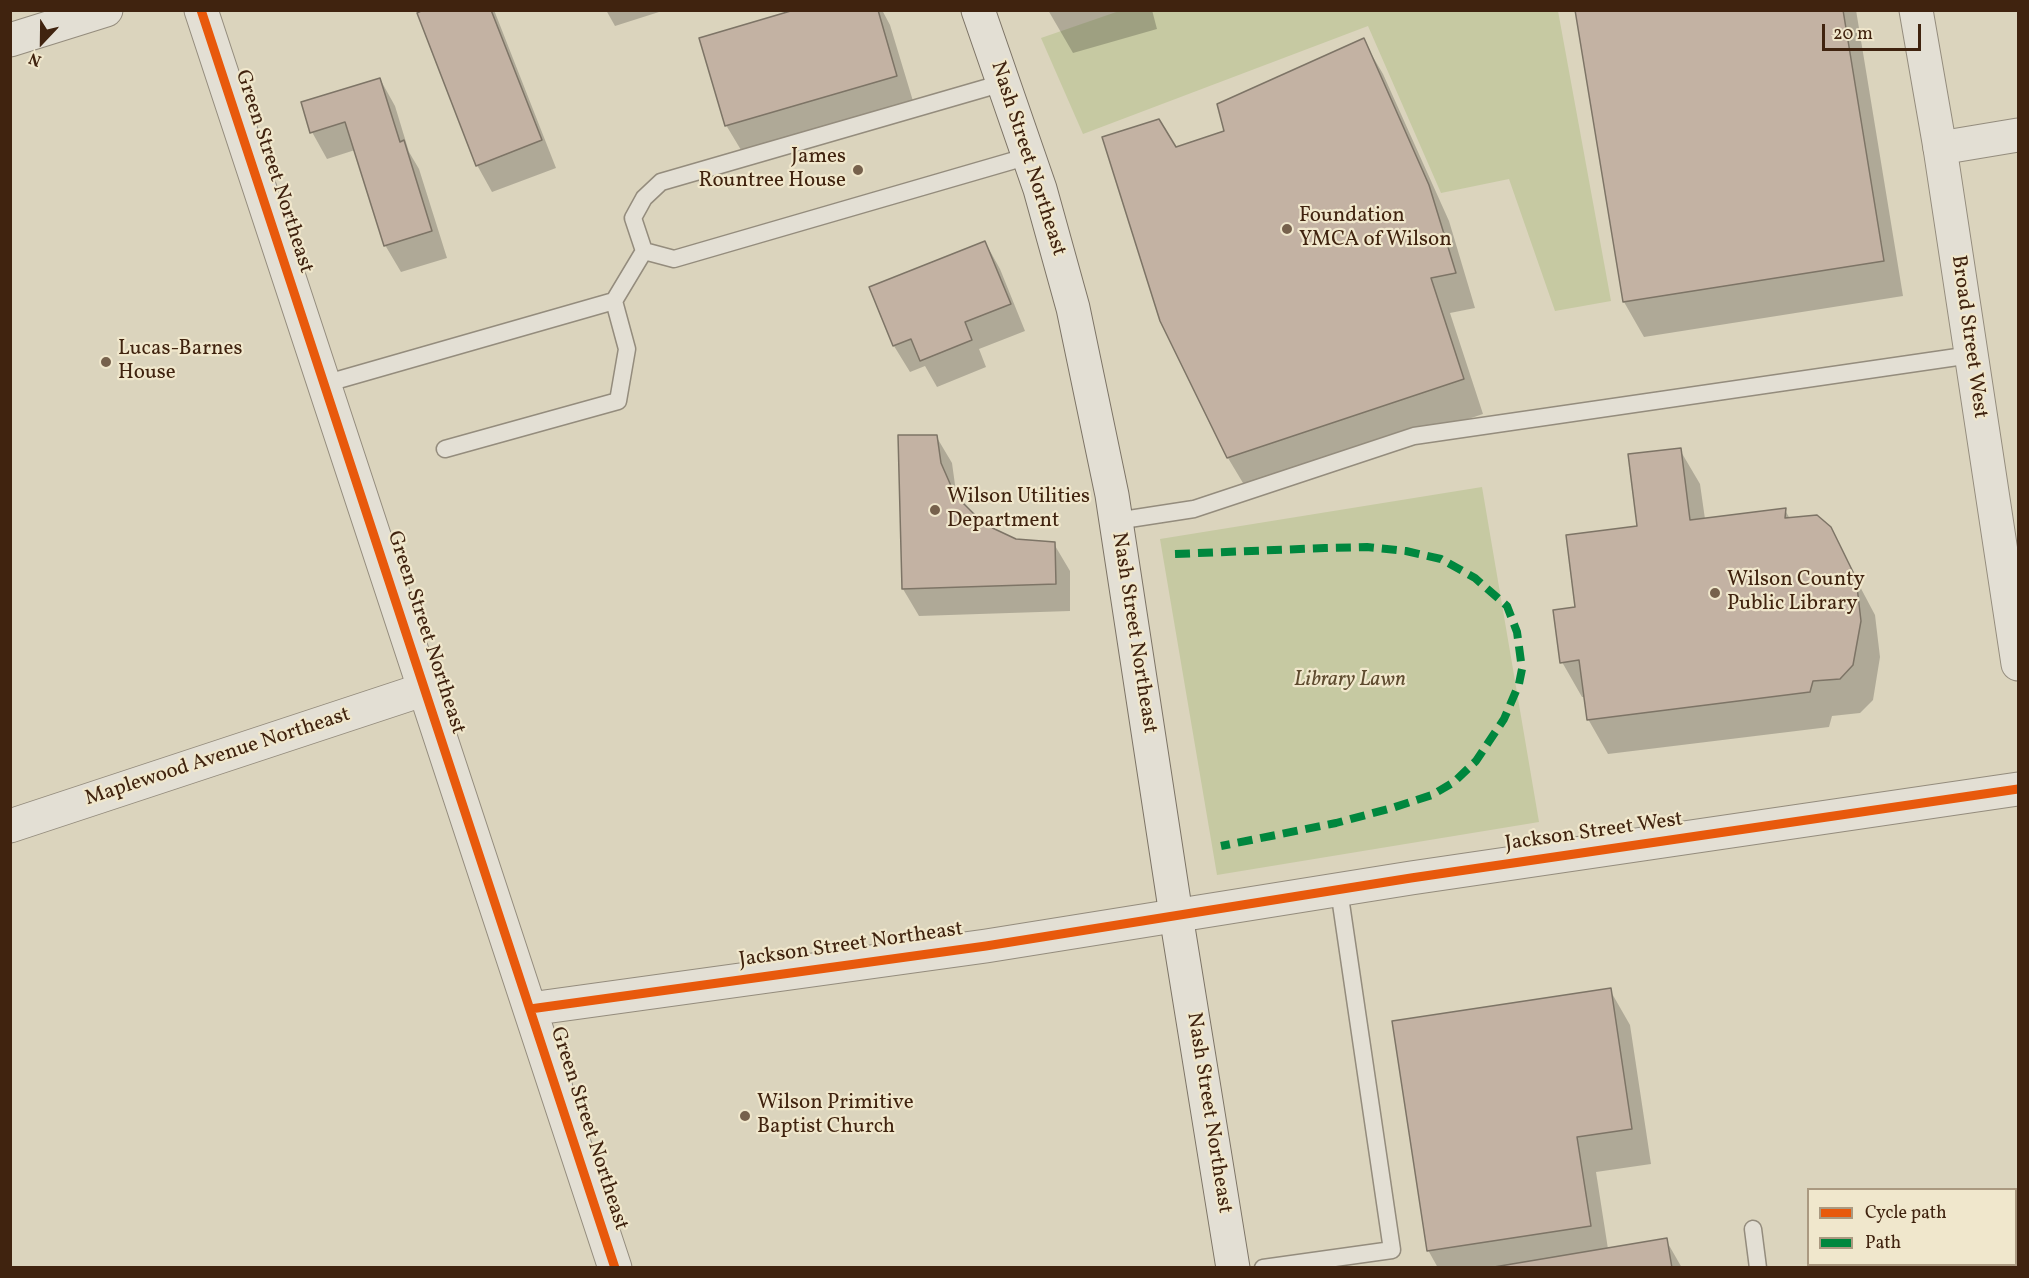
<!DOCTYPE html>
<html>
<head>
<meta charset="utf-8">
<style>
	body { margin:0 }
	#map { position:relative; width:2029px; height:1278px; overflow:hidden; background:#dbd4bd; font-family:Vollkorn,serif }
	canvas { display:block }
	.frame { position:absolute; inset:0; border:12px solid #40230f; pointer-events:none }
	.legend { position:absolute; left:1807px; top:1188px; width:210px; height:78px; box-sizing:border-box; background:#f0e7cc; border:2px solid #aa9980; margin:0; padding:8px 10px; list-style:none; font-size:18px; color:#40230f }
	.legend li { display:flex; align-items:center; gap:12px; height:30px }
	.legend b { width:30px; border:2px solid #aa9980 }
	.north { position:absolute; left:12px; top:12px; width:60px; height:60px; -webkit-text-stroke:4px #f0e7cc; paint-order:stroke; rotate:202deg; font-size:16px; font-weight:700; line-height:24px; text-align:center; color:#40230f }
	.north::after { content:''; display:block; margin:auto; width:21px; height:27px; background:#40230f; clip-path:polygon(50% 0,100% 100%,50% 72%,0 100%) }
	.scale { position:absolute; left:1822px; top:24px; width:99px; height:27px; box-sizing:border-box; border:3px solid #40230f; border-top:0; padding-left:8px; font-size:18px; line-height:21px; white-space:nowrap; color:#40230f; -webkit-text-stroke:4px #f0e7cc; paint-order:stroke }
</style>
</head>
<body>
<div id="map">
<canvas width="2029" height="1278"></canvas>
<div class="frame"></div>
<ul class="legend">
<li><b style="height:8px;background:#e8590c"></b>Cycle path</li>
<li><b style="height:8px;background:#00873e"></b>Path</li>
</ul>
<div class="north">N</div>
<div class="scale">20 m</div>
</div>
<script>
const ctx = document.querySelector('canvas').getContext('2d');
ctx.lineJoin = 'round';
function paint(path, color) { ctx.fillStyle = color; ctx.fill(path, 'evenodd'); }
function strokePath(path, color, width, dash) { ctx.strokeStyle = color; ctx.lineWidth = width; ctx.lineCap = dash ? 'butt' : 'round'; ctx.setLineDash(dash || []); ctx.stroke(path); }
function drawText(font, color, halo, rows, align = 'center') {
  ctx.font = font + ' Vollkorn,serif'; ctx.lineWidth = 4.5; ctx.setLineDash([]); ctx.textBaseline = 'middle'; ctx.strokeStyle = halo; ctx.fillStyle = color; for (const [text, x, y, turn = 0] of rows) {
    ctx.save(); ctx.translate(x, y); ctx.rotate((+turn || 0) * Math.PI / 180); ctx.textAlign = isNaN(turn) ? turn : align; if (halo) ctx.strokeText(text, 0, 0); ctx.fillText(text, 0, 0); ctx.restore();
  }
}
paint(new Path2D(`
	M 1122,10 L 1558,11 L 1611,301 L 1555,311 L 1509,179 L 1441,193 L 1368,26 L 1083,134 L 1041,38 Z
	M 1482,487 L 1539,822 L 1217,875 L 1160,539 Z`), '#c6c9a2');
paint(new Path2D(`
	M 427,10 L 494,10 L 556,168 L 492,192 L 477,165 Z
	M 606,10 L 658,10 L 659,12 L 615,26 Z
	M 799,10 L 882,10 L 890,25 L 916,111 L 747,160 L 726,125 Z
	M 1048,10 L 1152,10 L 1157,29 L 1073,53 Z
	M 1577,10 L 1856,10 L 1903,296 L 1644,337 L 1624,302 Z
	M 1363,40 L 1383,74 L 1449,221 L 1475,308 L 1450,313 L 1483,414 L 1249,493 L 1228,458 L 1162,320 L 1175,149 L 1226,132 Z
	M 380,79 L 395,106 L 409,152 L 419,169 L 447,258 L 401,272 L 385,245 L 355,150 L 327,159 L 312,132 Z
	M 985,242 L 1000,269 L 1025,331 L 979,349 L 986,367 L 937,387 L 925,366 L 910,372 L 894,346 L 871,287 Z
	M 899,436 L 936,436 L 952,463 L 956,492 L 961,503 L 983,526 L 1016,541 L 1054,544 L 1070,571 L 1070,611 L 919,616 L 903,589 Z
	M 1680,450 L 1700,484 L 1705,519 L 1785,510 L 1790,519 L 1829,528 L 1875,615 L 1880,657 L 1873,700 L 1860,713 L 1832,716 L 1829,727 L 1608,754 L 1588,719 L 1585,697 L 1582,697 L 1562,662 L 1577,609 L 1639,527 Z
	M 1610,990 L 1630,1025 L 1651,1164 L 1596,1172 L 1608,1249 L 1666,1240 L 1682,1268 L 1438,1268 L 1428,1250 Z`), '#0003');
const building = new Path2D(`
	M 423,10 L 491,10 L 542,140 L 476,166 L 417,13 Z
	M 794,10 L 878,10 L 897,76 L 725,126 L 699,38 Z
	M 1575,10 L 1843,10 L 1884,261 L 1623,302 Z
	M 1364,38 L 1429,185 L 1456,273 L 1431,278 L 1464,379 L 1227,458 L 1160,321 L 1102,137 L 1159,119 L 1176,147 L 1224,131 L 1217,104 Z
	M 380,78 L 400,142 L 404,140 L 432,231 L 384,246 L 345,122 L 310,133 L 301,102 Z
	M 985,241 L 1011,304 L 965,322 L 972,340 L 920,361 L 911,339 L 893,346 L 869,287 Z
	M 898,435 L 937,435 L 941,463 L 955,495 L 984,524 L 1016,539 L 1055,542 L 1056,584 L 902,589 Z
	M 1681,448 L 1690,520 L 1786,508 L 1785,518 L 1817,515 L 1831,527 L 1856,578 L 1861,621 L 1853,665 L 1840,679 L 1813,681 L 1810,692 L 1587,720 L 1579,660 L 1560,663 L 1553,610 L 1575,607 L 1566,535 L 1637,526 L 1628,454 Z
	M 1611,988 L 1632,1129 L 1577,1137 L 1591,1226 L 1427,1251 L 1392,1021 Z
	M 1667,1238 L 1672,1268 L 1488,1268 Z`);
paint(building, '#c3b2a3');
strokePath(building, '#7d7466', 1.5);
const service = new Path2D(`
	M 1003,83 L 661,182 L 644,198 L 633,218 L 644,251 L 674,259 L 1029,156
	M 614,301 L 644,251
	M 324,384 L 614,301 L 627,349 L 618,401 L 445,449
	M 1116,521 L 1194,509 L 1414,436 L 1971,355
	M 1753,1229 L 1758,1268
	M 1263,1268 L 1392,1250 L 1339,890`);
const minor = new Path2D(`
	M 1940,148 L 2018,135
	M 10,826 L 425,689`);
const tertiary = new Path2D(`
	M 201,10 L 615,1268
	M 1916,10 L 1940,148 L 2018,664
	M 10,40 L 106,10
	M 530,1009 L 986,946 L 1411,878 L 2018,789`);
const secondary = new Path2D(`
	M 978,10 L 1040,189 L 1073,308 L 1112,495 L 1176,915 L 1233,1268`);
strokePath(service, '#948c7d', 19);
strokePath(minor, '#948c7d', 35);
strokePath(tertiary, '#948c7d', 35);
strokePath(secondary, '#7d7466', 35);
strokePath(service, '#e3dfd4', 16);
strokePath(minor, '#e3dfd4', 33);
strokePath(tertiary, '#e3dfd4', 33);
strokePath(secondary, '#e3dfd4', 33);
strokePath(new Path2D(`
	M 1175,554 L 1325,548 L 1367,547 L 1406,551 L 1441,559 L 1475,578 L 1507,606 L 1517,632 L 1522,669 L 1519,684 L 1504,719 L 1476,761 L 1454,782 L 1432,795 L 1392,808 L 1336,823 L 1221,846`), '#00873e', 8, [15, 8]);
strokePath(new Path2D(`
	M 201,10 L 615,1268
	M 530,1009 L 986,946 L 1411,878 L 2018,789`), '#e8590c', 9);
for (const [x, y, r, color] of [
	[858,170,6,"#76614c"],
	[1287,229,6,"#76614c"],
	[106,362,6,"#76614c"],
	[935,510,6,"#76614c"],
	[1715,593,6,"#76614c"],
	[745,1116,6,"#76614c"]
]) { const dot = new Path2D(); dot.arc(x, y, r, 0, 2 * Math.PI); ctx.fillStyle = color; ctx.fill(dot); strokePath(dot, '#f0e7cc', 2); }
drawText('21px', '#40230f', '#f0e7cc', [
	["James",846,158,"right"],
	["Rountree House",846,182,"right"],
	["Foundation",1299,217],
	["YMCA of Wilson",1299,241],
	["Lucas-Barnes",118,350],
	["House",118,374],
	["Wilson Utilities",947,498],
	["Department",947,522],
	["Wilson County",1727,581],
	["Public Library",1727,605],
	["Wilson Primitive",757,1104],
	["Baptist Church",757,1128]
], 'left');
drawText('21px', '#40230f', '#f0e7cc', [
	["Nash Street Northeast",1027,159,72],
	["Green Street Northeast",273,172,72],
	["Broad Street West",1968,337,82],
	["Green Street Northeast",425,633,72],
	["Nash Street Northeast",1133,633,81],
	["Maplewood Avenue Northeast",218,758,-18],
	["Jackson Street West",1594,833,-8],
	["Jackson Street Northeast",851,946,-8],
	["Nash Street Northeast",1208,1113,81],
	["Green Street Northeast",588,1129,72]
]);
drawText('italic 21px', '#5d4a2e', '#f0e7cc', [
	["Library Lawn",1350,681]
]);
</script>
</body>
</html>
